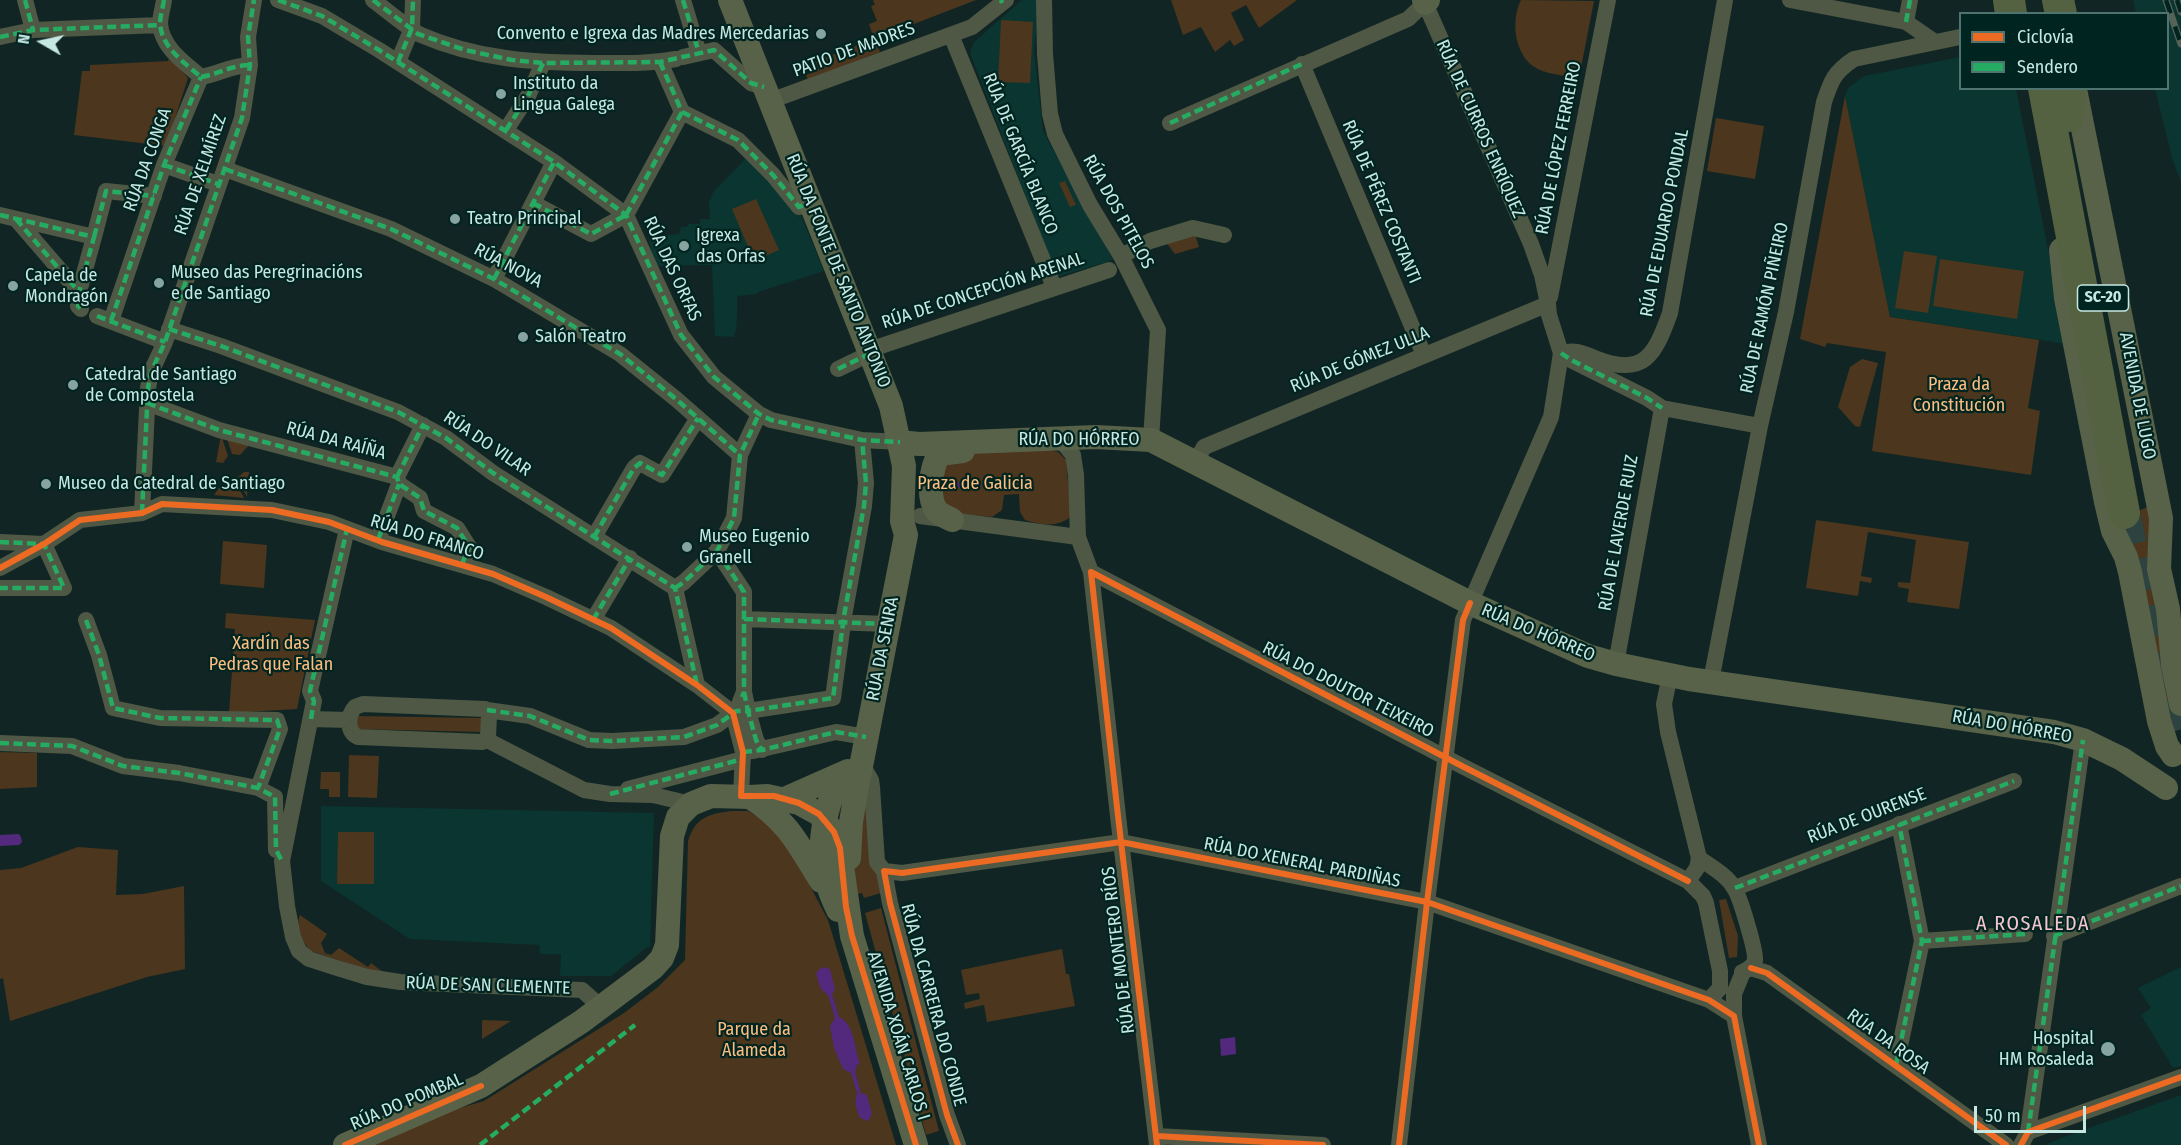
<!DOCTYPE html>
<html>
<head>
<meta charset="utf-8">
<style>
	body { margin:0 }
	#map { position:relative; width:2181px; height:1145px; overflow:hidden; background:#112624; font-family:"Fira Sans Condensed",sans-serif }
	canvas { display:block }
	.legend { position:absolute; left:1959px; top:12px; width:210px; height:78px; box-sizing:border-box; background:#002520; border:2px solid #4f736e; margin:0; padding:8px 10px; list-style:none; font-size:18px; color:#c6e8e2 }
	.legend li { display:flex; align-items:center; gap:12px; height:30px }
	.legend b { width:30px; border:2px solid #4f736e }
	.north { position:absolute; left:12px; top:12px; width:60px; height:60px; -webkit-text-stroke:4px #002520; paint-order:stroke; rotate:279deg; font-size:16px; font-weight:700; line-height:24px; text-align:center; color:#c6e8e2 }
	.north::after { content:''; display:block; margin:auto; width:21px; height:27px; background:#c6e8e2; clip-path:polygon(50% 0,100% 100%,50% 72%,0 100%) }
	.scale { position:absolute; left:1974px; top:1106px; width:112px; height:27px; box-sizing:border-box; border:3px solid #c6e8e2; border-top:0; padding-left:8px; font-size:18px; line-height:21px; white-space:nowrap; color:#c6e8e2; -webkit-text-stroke:4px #002520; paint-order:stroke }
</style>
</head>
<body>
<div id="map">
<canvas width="2181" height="1145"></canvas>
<ul class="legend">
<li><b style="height:8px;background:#ed6a23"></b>Ciclovía</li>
<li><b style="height:8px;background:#26ab63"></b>Sendero</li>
</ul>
<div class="north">N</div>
<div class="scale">50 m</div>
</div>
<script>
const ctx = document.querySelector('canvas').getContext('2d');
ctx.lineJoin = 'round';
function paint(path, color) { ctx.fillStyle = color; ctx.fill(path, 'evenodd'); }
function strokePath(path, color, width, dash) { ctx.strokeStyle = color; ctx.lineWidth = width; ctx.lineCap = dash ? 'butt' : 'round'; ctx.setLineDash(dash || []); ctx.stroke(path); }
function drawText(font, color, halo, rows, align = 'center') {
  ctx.font = font + ' "Fira Sans Condensed",sans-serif'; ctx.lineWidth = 4.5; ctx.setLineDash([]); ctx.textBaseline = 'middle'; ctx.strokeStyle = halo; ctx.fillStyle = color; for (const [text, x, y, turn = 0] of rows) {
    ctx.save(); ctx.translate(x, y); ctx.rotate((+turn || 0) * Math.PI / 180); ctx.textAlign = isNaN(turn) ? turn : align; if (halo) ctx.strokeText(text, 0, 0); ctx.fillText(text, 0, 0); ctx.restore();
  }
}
paint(new Path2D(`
	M 1022,0 L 1040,0 L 1034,51 L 1043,131 L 1113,260 L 1057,277 L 970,53 L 974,42 Z
	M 2133,0 L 2181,0 L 2181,182 L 2173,161 L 2155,89 L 2168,88 L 2168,14 L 2136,13 Z
	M 1960,57 L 1960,88 L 2016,89 L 2067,344 L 1890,317 L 1845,96 L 1848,88 L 1864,76 Z
	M 748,156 L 799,217 L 801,216 L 824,271 L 758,292 L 757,294 L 737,296 L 737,318 L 736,331 L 735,331 L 734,337 L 715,336 L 712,265 L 653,266 L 649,237 L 679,234 L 681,227 L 687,227 L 688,224 L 700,224 L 700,219 L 710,219 L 709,202 L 714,191 Z
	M 321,806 L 654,813 L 650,947 L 647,947 L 611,976 L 560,976 L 561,954 L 540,954 L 539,945 L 410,939 L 321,881 Z
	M 2181,967 L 2181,1066 L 2173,1068 L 2141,1015 L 2151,1008 L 2138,988 Z
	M 2181,1095 L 2181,1145 L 2045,1145 L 2064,1137 Z`), '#0a3530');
paint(new Path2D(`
	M 873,0 L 976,0 L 875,39 L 880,52 L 808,80 L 806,75 L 813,72 L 810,63 L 874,39 L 869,24 L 877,21 L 871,6 L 875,5 Z
	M 1171,0 L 1297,0 L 1259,28 L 1246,5 L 1231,13 L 1244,40 L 1234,46 L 1230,40 L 1215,52 L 1201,27 L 1183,35 Z
	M 1521,0 L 1594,1 L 1579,78 C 1565,75 1545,75 1533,66 C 1514,52 1511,20 1521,0 Z
	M 1001,20 L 1033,22 L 1030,83 L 998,82 Z
	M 170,57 L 188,78 L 166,146 L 74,135 L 82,71 L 90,71 L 90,65 L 168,61 Z
	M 1845,96 L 1890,317 L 2039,340 L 2028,408 L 2040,411 L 2031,475 L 1872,451 L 1886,352 L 1827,343 L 1825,347 L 1800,339 Z
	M 1716,118 L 1764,126 L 1755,179 L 1707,171 Z
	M 1065,181 L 1076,205 L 1070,207 L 1059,183 Z
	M 756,199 L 779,250 L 754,261 L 732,209 Z
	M 1195,234 L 1199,247 L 1175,254 L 1165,241 Z
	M 1904,251 L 1937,256 L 1928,313 L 1895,308 Z
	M 1940,259 L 2024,271 L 2017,319 L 1933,306 Z
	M 1862,359 L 1878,363 L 1860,427 L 1855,426 L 1838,407 L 1850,367 Z
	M 221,435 L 228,456 L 223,463 L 216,462 Z
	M 226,436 L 252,442 L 240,455 L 232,454 Z
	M 1049,450 L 1058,452 L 1066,460 L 1071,516 C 1059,528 1040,525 1025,520 L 1020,512 L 1019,494 L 1004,495 L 1002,510 L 992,517 L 954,513 L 945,509 L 937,471 L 955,454 Z
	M 244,472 L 249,472 L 247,497 L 237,478 Z
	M 226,478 L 234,479 L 244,498 L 214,495 Z
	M 2154,504 L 2174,712 L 2168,713 L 2117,529 L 2134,513 Z
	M 1816,520 L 1969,542 L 1959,609 L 1907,602 L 1909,589 L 1898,587 L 1898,582 L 1910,583 L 1916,540 L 1868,532 L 1861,576 L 1872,578 L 1871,583 L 1860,581 L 1858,596 L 1806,588 Z
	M 223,541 L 267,545 L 264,588 L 220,584 Z
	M 226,613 L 315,620 L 297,709 L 229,713 L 235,629 L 225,628 Z
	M 357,716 L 481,718 L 481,732 L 357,729 Z
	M 0,752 L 37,753 L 37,787 L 0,789 Z
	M 349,755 L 379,756 L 377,798 L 348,797 Z
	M 321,772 L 340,772 L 340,797 L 329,797 L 329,789 L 320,789 Z
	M 866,787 L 883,886 L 881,893 L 864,898 L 862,893 L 853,895 L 852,881 Z
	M 732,811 L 748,811 L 771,825 L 791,850 L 828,920 L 896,1145 L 373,1145 L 449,1111 L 484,1101 L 624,1013 L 658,987 L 685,960 L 688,841 C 696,817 708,814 732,811 Z
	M 338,832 L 374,832 L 374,884 L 337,884 Z
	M 78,847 L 118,850 L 116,895 L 143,894 L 184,886 L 185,969 L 147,977 L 10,1021 L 3,978 L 0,979 L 0,870 L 21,868 Z
	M 1726,899 L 1738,936 L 1737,957 L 1729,958 L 1719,900 Z
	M 881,908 L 939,1131 L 926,1135 L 865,913 Z
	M 300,915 L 327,934 L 321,943 L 325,953 L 331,955 L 339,948 L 368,967 L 371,963 L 387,975 L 371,971 L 311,951 C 302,942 295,927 300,915 Z
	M 1062,949 L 1066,974 L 1069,974 L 1075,1006 L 987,1022 L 984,1005 L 965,1009 L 964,1003 L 980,999 L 979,993 L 966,995 L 961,970 Z
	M 483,1020 L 511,1021 L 482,1039 L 482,1021 Z`), '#4c361d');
paint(new Path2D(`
	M 981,482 L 981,486 L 943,488 L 943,483 Z
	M 19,834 L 21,837 L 22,842 L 19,845 L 0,846 L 0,835 Z
	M 822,967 L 830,969 L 835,989 L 832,994 L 839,1017 C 855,1025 854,1047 860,1064 L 857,1065 L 855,1072 L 861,1093 L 867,1095 L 872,1114 L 868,1121 L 860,1118 C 856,1108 854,1103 857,1093 L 851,1073 L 843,1069 L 834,1048 L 830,1026 L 835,1018 L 828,995 C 818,988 820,985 816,973 Z
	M 1235,1037 L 1236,1054 L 1221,1056 L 1220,1039 Z`), '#52297d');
strokePath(new Path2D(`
	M 2124,513 L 2147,621 L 2181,732`), '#2c4340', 32, [32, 16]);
strokePath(new Path2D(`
	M 25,0 L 33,30
	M 164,0 C 163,7 160,17 160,24 C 162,48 185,63 201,77
	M 278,0 L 322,16 L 379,50 L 554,162 L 626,215 L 681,335 L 714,377 L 759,414 L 771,420 L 862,440 L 900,442
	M 373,0 C 385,9 410,30 421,35 C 476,59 534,63 593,63 C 621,63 648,64 676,59
	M 683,0 L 699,53
	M 1044,0 L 1045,54 L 1050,114 L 1055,134 L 1090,205 L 1121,256 L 1158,330 L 1151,440
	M 1790,0 L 1906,22 L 1935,42
	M 1906,22 L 1910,0
	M 951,35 L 1054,287
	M 0,37 L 33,30 L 160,25
	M 683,57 L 714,50 L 751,83 L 764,87
	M 398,62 L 412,28 L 413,0
	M 660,62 L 682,112
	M 1302,64 L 1424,355
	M 201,77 C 219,74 232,65 250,65
	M 770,101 L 972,27 L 1006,0
	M 682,112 L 738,140 L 773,175 L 799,207 L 811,201
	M 1170,123 L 1408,19 L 1425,3 L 1531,244 L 1542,275 L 1548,304 L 1549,315 L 1561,353 L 1551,417 L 1463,620 L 1427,902 L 1399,1145
	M 506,130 L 528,96 L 543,63
	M 164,165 L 218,184
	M 225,169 L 391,229 L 494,279 L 620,354 L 676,399 L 740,455
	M 533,203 L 591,234 L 626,215
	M 0,215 L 94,237 L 79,292 L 78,306 L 81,309
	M 626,215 L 682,112
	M 16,219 L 79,292
	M 94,237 L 106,191 L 154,196
	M 1121,256 L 1150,241 L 1193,228 L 1224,235
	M 494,279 L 554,162
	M 1550,297 L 1608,0
	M 97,316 L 165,342
	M 111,321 L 164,165 L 201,77
	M 169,329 L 221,346 L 398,412 L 446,438 L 493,473 L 675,588 L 697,685
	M 869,350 L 1109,270
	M 1561,353 C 1577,349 1582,353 1597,359 C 1644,377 1655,355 1670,313 L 1725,0
	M 1561,353 L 1571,360 L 1647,398 L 1662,408 L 1760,426
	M 838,369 L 871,353
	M 147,403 L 219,430 L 397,477 L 399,484 L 420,498 L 424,511 L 457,528 L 469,547 L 462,564
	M 1056,439 L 1065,445 L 1073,455 L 1076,475 L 1078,537 L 1091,572 L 1118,816 L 1157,1145
	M 1195,463 L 1204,447 L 1548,304
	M 397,477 L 423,425
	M 142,513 L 148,388 L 151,372 L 165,342 L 242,118 L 250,65 L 248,37 L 254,0
	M 920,516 L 1078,537
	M 347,529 L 310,691 L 314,701 L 282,861 L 287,906 L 293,937 L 299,951 L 309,959 L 337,968 L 367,977 L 400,982 L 582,990 L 601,1007
	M 594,537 L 634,468 L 640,463 L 662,475 L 698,418
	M 378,540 L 399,484
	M 0,542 L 44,544 L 64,588 L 0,588
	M 717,551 L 744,592 L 744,692 L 740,702
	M 0,568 L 44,544 L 80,520 L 142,513 L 162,504 L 272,510 L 329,522 L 382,542 L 493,574 L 546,597 L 611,628 L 697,685 L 733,713 L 743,752 L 741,796
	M 1091,572 L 1460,765 L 1688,881 L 1703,896 L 1706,903 L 1720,971 L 1720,988 L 1709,1000
	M 675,588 L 684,582 L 717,551 L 734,518 L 740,455 L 759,414
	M 744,619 L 888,624
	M 86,620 L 99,655 L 113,708 L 160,718 L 277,720 L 280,729 L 258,788
	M 593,620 L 630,558
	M 1616,664 L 1662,408
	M 1670,675 L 1664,704 L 1668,732 L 1699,858 L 1697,868 L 1688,881
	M 1711,681 L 1760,426 L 1786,312 L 1824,102 C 1831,81 1834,72 1854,59 L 1960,37
	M 744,692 L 748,711 L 833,698 L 844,616 L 864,506 L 866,483 L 862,440
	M 363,704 L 485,709 L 489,715 L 488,738 L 482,742 L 358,737 C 347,732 347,716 355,707 Z
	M 487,710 L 530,716 L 589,740 L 612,741 L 684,737 L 717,725 L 736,711 L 748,711 L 756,740 L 762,750
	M 311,719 L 349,720
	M 487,740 L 584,790 L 610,794 L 653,795 L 691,804
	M 0,743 L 72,746 L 123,766 L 179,773 L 258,788 L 275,797 L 276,850
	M 753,751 L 836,732 L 866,737
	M 861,763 L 871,780 L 872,787 L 877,862 L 884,871 L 890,903 L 947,1115 L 958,1145
	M 628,789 L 743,759
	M 1699,858 C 1711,867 1727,875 1734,888 C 1740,896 1756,951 1755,960 C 1753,967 1748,970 1742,972
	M 884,871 L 902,873 L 1121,842 L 1427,902 L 1709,1000 L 1734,1016
	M 1735,888 L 2014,781
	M 2054,936 L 2181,886
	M 1922,941 L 2025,934
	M 1751,968 L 1767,973 L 2006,1145
	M 1743,972 L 1734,994 L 1734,1016 L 1759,1145
	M 1896,1065 L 1922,941 L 1899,824
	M 2028,1132 L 2083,740
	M 1156,1136 L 1323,1145
	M 2021,1145 L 2028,1132 L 2181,1077`), '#4f5844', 16);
strokePath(new Path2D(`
	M 730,0 L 891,406 L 904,466 L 902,521 L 906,535 L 856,792 L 851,822 L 849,858
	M 1424,0 L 1425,3 L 1428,0
	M 2076,94 L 2161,518 L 2159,569 L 2168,609 L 2173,665 L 2181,704
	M 2061,250 L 2066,298 L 2106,502 L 2113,531 L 2126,557 L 2130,572 L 2159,721 L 2167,746 L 2173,755
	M 900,442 L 919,444 L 1096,437 L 1151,440 L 1470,603 L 1588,656 L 1616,664 L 1689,679 L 2054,732 L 2083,740 L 2122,759 L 2166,788
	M 952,520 C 947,517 940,515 936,510 C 927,496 931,468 939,454 L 963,451
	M 750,797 C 788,821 798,844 821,881
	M 787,798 L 848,771
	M 838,910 C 813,859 820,827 838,777
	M 345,1145 L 481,1086 L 581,1022 L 653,968 L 662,958 L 667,945 L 672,836 L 678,817 L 691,804 L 711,796 L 750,797 L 767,796 L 799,803 L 819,814 L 838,838 L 852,936 L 916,1145`), '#586249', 24);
strokePath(new Path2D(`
	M 2009,0 L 2011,14
	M 2058,0 L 2061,14
	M 2044,88 L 2124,513
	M 2068,116 L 2070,88`), '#546241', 32);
const rail = new Path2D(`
	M 2166,0 L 2181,44
	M 2177,0 L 2181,12`);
strokePath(rail, '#576257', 7);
strokePath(rail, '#002520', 4.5, [14]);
strokePath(new Path2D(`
	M 25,0 L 33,30
	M 164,0 C 163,7 160,17 160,24 C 162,48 185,63 201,77
	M 278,0 L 322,16 L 379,50 L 554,162 L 626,215 L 681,335 L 714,377 L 759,414 L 771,420 L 862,440 L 900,442
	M 373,0 L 418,34 L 465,50 L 512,60 L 543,63 L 660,62 L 714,50 L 751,83 L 764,87
	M 683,0 L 699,53
	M 1001,0 L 1002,3
	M 1906,22 L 1910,0
	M 0,37 L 33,30 L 160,25
	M 398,62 L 412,28 L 413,0
	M 660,62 L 682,112
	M 201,77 C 219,74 232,65 250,65
	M 682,112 L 738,140 L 773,175 L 799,207 L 811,201
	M 1170,123 L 1302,64
	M 506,130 L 528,96 L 543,63
	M 164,165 L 218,184
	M 225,169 L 391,229 L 494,279 L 620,354 L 676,399 L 740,455
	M 533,203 L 591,234 L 626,215
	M 0,215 L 94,237 L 79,292 L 78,306 L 81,309
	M 626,215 L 682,112
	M 16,219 L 79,292
	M 94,237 L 106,191 L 154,196
	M 494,279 L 554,162
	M 97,316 L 165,342
	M 111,321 L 164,165 L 201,77
	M 169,329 L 221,346 L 398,412 L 446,438 L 493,473 L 675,588 L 697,685
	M 1561,353 L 1571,360 L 1647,398 L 1662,408
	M 838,369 L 871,353
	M 147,403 L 219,430 L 397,477 L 399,484 L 420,498 L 424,511 L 457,528 L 469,547 L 462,564
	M 397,477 L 423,425
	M 142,513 L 148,388 L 151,372 L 165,342 L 242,118 L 250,65 L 248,37 L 254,0
	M 594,537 L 634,468 L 640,463 L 662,475 L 698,418
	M 378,540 L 399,484
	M 0,542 L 44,544 L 64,588 L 0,588
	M 717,551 L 744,592 L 744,692 L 742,697
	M 675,588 L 684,582 L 717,551 L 734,518 L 740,455 L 759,414
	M 744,619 L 888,624
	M 86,620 L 99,655 L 113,708 L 160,718 L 277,720 L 280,729 L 258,788
	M 593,620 L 630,558
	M 744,692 L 748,711 L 833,698 L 844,616 L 864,506 L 866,483 L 862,440
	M 487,710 L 530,716 L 589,740 L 612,741 L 684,737 L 717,725 L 736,711 L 748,711 L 756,740 L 762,750
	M 311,719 L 314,701 L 310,691 L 347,529
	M 0,743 L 72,746 L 123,766 L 179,773 L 258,788 L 275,797 L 276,850 L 282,861
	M 743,752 L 762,750 L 836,732 L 866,737
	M 610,794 L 743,759
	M 1735,888 L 2014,781
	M 2054,936 L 2181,886
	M 1922,941 L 2025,934
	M 1896,1065 L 1922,941 L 1899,824
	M 2028,1132 L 2083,740
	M 480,1145 L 635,1025`), '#26ab63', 4.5, [9, 4.5]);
strokePath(new Path2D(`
	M 0,568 L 44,544 L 80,520 L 142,513 L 162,504 L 272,510 L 329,522 L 382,542 L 493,574 L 546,597 L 611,628 L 697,685 L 733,713 L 743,752 L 741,796 L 774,796 L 799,803 L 819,814 L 834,832 L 840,848 L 846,907 L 852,936 L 916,1145
	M 1091,572 L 1460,765 L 1688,881
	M 1091,572 L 1118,816 L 1157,1145
	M 1751,968 L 1767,973 L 2006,1145
	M 1156,1136 L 1323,1145
	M 345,1145 L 481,1086
	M 958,1145 L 947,1115 L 890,903 L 884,871 L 902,873 L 1121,842 L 1427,902 L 1709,1000 L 1734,1016 L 1759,1145
	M 1399,1145 L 1427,902 L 1463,620 L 1470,603
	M 2021,1145 L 2028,1132 L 2181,1077`), '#ed6a23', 6);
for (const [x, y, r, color] of [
	[821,34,6,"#87a4a0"],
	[501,94,6,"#87a4a0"],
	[455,219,6,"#87a4a0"],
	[684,246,6,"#87a4a0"],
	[159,283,6,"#87a4a0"],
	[13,286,6,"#87a4a0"],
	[523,337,6,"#87a4a0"],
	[73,385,6,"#87a4a0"],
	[46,484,6,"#87a4a0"],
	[687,547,6,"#87a4a0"],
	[2108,1049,8,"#87a4a0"]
]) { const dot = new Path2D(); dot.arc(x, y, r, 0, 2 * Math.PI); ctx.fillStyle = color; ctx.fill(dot); strokePath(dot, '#002520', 2); }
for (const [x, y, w] of [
	[2103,298,51]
]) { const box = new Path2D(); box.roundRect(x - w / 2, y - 13, w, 26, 4.5); ctx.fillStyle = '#002520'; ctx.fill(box); strokePath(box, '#c6e8e2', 1.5); }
drawText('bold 16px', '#c6e8e2', null, [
	["SC-20",2103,298]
]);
drawText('18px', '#c6e8e2', '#002520', [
	["Convento e Igrexa das Madres Mercedarias",809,34,"right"],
	["Instituto da",513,84],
	["Lingua Galega",513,105],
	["Teatro Principal",467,219],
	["Igrexa",696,236],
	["das Orfas",696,257],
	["Museo das Peregrinacións",171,273],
	["e de Santiago",171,294],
	["Capela de",25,276],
	["Mondragón",25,297],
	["Salón Teatro",535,337],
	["Catedral de Santiago",85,375],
	["de Compostela",85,396],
	["Museo da Catedral de Santiago",58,484],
	["Museo Eugenio",699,537],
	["Granell",699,558],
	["Hospital",2094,1039,"right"],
	["HM Rosaleda",2094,1060,"right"]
], 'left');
drawText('18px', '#c6e8e2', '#002520', [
	["PATIO DE MADRES",854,50,-20],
	["RÚA DE CURROS ENRÍQUEZ",1480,129,66],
	["RÚA DE LÓPEZ FERREIRO",1559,148,-79],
	["RÚA DE GARCÍA BLANCO",1020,154,68],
	["RÚA DA CONGA",148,160,-70],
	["RÚA DE XELMÍREZ",201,175,-71],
	["RÚA DE PÉREZ COSTANTI",1381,202,67],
	["RÚA DOS PITELOS",1118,212,61],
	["RÚA DE EDUARDO PONDAL",1665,223,-79],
	["RÚA NOVA",508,266,28],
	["RÚA DAS ORFAS",672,269,65],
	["RÚA DA FONTE DE SANTO ANTONIO",838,271,68],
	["RÚA DE CONCEPCIÓN ARENAL",983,291,-18],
	["RÚA DE RAMÓN PIÑEIRO",1765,308,-78],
	["RÚA DE GÓMEZ ULLA",1360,360,-22],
	["AVENIDA DE LUGO",2137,396,79],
	["RÚA DO HÓRREO",1079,440],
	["RÚA DA RAÍÑA",336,441,15],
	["RÚA DO VILAR",487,444,34],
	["RÚA DE LAVERDE RUIZ",1619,533,-80],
	["RÚA DO FRANCO",427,538,17],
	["RÚA DO HÓRREO",1538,633,23],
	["RÚA DA SENRA",883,649,-79],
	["RÚA DO DOUTOR TEIXEIRO",1348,690,27],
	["RÚA DO HÓRREO",2012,727,10],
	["RÚA DE OURENSE",1867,816,-21],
	["RÚA DO XENERAL PARDIÑAS",1302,863,11],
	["RÚA DE MONTERO RÍOS",1119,950,-97],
	["RÚA DE SAN CLEMENTE",488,986,2],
	["RÚA DA CARREIRA DO CONDE",933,1005,75],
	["AVENIDA XOÁN CARLOS I",898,1036,73],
	["RÚA DA ROSA",1888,1042,36],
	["RÚA DO POMBAL",407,1102,-23]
]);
drawText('18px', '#febd80', '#002520', [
	["Praza da",1959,385],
	["Constitución",1959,406],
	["Praza de Galicia",975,484],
	["Xardín das",271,644],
	["Pedras que Falan",271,665],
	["Parque da",754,1030],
	["Alameda",754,1051]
]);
ctx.letterSpacing = '1.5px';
drawText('20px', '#f7c4d0', '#002520', [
	["A ROSALEDA",2033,924]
]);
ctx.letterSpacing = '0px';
</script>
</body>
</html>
